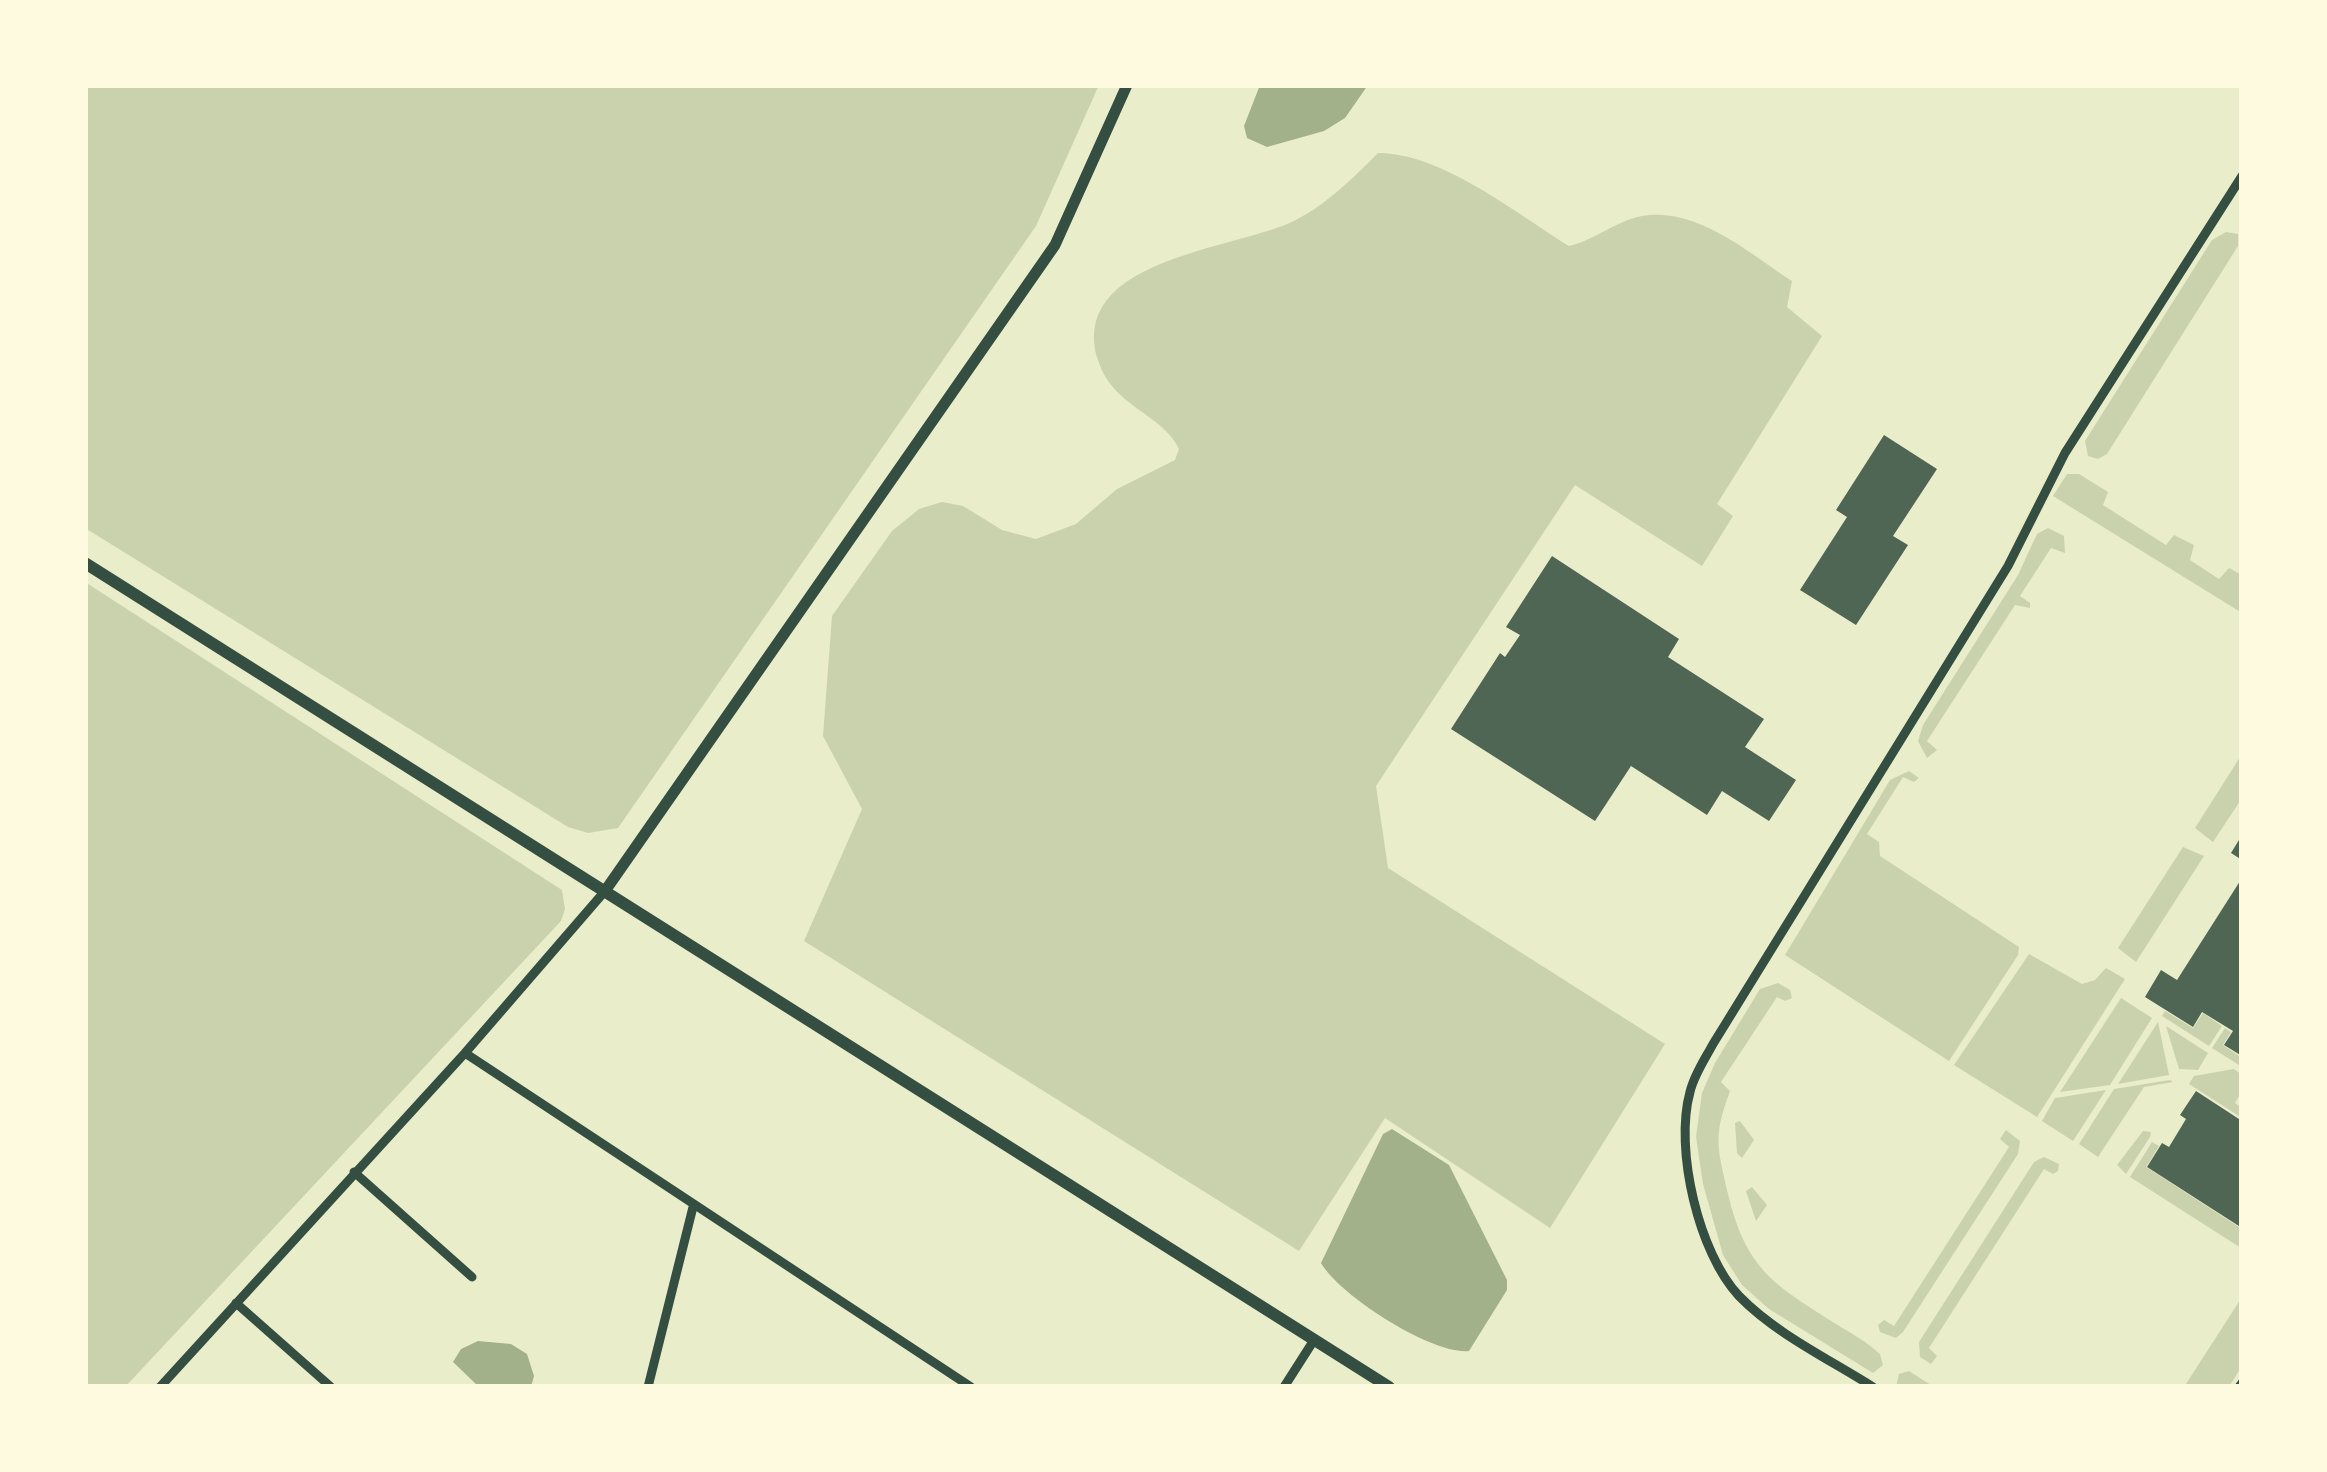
<!DOCTYPE html>
<html>
<head>
<meta charset="utf-8">
<style>
	body { margin:0 }
	#map { position:relative; width:2327px; height:1472px; overflow:hidden; background:#e9edc9; font-family:Montserrat,sans-serif }
	canvas { display:block }
	.frame { position:absolute; inset:0; border:88px solid #fefae0; pointer-events:none }
</style>
</head>
<body>
<div id="map">
<canvas width="2327" height="1472"></canvas>
<div class="frame"></div>
</div>
<script>
const ctx = document.querySelector('canvas').getContext('2d');
ctx.lineJoin = 'round';
function paint(path, color) { ctx.fillStyle = color; ctx.fill(path, 'evenodd'); }
function strokePath(path, color, width, dash) { ctx.strokeStyle = color; ctx.lineWidth = width; ctx.lineCap = dash ? 'butt' : 'round'; ctx.setLineDash(dash || []); ctx.stroke(path); }
paint(new Path2D(`
	M 85,85 L 1099,85 L 1036,226 L 618,828 L 588,833 L 568,827 L 85,528 Z
	M 1378,153 C 1442,153 1517,214 1569,246 C 1595,240 1616,221 1642,216 C 1698,207 1748,253 1792,281 L 1787,307 L 1822,336 L 1717,504 L 1733,516 L 1702,566 L 1575,485 L 1376,786 L 1388,868 L 1665,1044 L 1550,1228 L 1385,1118 L 1299,1251 L 804,941 L 862,809 L 823,736 L 832,616 L 892,531 L 919,509 L 942,502 L 963,506 L 1002,530 L 1036,539 L 1076,524 L 1117,489 L 1175,460 L 1179,449 C 1162,413 1112,407 1098,360 C 1068,259 1233,250 1294,221 C 1326,205 1353,178 1378,153 Z
	M 2226,232 L 2238,234 L 2238,246 L 2107,454 L 2098,459 L 2088,456 L 2085,441 L 2212,240 Z
	M 2067,474 L 2079,474 L 2108,492 L 2103,505 L 2166,545 L 2174,535 L 2194,545 L 2190,560 L 2219,579 L 2229,568 L 2242,575 L 2242,613 L 2053,496 Z
	M 2048,528 L 2064,536 L 2065,553 L 2051,548 L 2020,596 L 2030,603 L 2030,608 L 2015,605 L 1927,741 L 1937,750 L 1927,758 L 1918,741 L 1923,725 L 2018,575 L 2037,534 Z
	M 85,582 L 562,890 L 565,909 L 561,921 L 125,1387 L 85,1387 Z
	M 2242,754 L 2242,798 L 2213,842 L 2195,828 Z
	M 1909,771 L 1919,778 L 1914,782 L 1903,777 L 1867,834 L 1879,842 L 1880,856 L 2019,947 L 2018,955 L 1949,1061 L 1785,955 L 1890,780 Z
	M 2183,847 L 2204,856 L 2136,962 L 2118,948 Z
	M 2029,954 L 2082,984 L 2095,980 L 2106,968 L 2125,979 L 2037,1117 L 1954,1065 Z
	M 1778,983 L 1790,990 L 1792,998 L 1785,1001 L 1777,997 L 1721,1082 L 1730,1091 C 1713,1137 1717,1146 1728,1194 C 1746,1269 1773,1284 1836,1324 C 1851,1333 1867,1342 1880,1354 L 1883,1365 L 1873,1373 L 1769,1309 L 1742,1285 L 1723,1255 L 1703,1184 L 1696,1137 L 1702,1093 L 1715,1063 L 1760,989 Z
	M 2121,998 L 2152,1018 L 2110,1085 L 2060,1092 Z
	M 2165,1011 L 2193,1028 L 2203,1013 L 2222,1026 L 2209,1046 L 2162,1016 Z
	M 2158,1022 L 2169,1075 L 2118,1084 Z
	M 2166,1026 L 2208,1053 L 2198,1070 L 2179,1069 Z
	M 2225,1028 L 2231,1032 L 2223,1045 L 2242,1058 L 2242,1067 L 2212,1048 Z
	M 2234,1069 L 2242,1075 L 2242,1091 L 2235,1103 L 2242,1108 L 2242,1118 L 2189,1084 L 2194,1076 Z
	M 2170,1080 L 2173,1082 L 2144,1087 L 2098,1157 L 2079,1144 L 2114,1089 Z
	M 2106,1090 L 2073,1141 L 2042,1121 L 2055,1098 Z
	M 1740,1121 L 1754,1140 L 1742,1158 L 1737,1153 L 1735,1123 Z
	M 2006,1130 L 2020,1141 L 2018,1154 L 1903,1332 L 1896,1338 L 1880,1332 L 1878,1325 L 1884,1320 L 1894,1326 L 2009,1147 L 2000,1139 Z
	M 2143,1131 L 2151,1132 L 2150,1137 L 2126,1174 L 2117,1165 Z
	M 2152,1142 L 2159,1146 L 2146,1167 L 2242,1229 L 2241,1248 L 2130,1177 Z
	M 2044,1157 L 2059,1164 L 2058,1171 L 2053,1174 L 2044,1169 L 1929,1348 L 1937,1356 L 1931,1364 L 1920,1357 L 1919,1342 L 2034,1162 Z
	M 1752,1187 L 1767,1205 L 1756,1221 L 1746,1191 Z
	M 2242,1297 L 2242,1366 L 2229,1387 L 2184,1387 Z
	M 1909,1371 L 1934,1387 L 1896,1387 L 1899,1374 Z`), '#cad2ad');
paint(new Path2D(`
	M 1260,85 L 1368,85 L 1345,118 L 1324,131 L 1267,147 L 1247,138 L 1244,126 Z
	M 1392,1129 L 1449,1165 L 1507,1280 L 1507,1290 L 1469,1351 C 1432,1355 1339,1295 1321,1263 L 1383,1134 Z
	M 478,1341 L 511,1344 L 527,1354 L 534,1376 L 531,1387 L 479,1387 L 453,1362 L 461,1349 Z`), '#a3b18a');
paint(new Path2D(`
	M 1884,435 L 1937,469 L 1893,536 L 1908,545 L 1856,625 L 1800,590 L 1847,517 L 1836,510 Z
	M 1552,556 L 1679,639 L 1668,657 L 1764,719 L 1745,747 L 1796,780 L 1769,821 L 1722,791 L 1707,815 L 1631,766 L 1595,821 L 1451,729 L 1500,653 L 1505,657 L 1520,635 L 1506,627 Z
	M 2242,835 L 2242,860 L 2231,853 Z
	M 2242,878 L 2242,1056 L 2224,1045 L 2233,1031 L 2202,1012 L 2193,1027 L 2145,997 L 2161,970 L 2177,980 Z
	M 2196,1091 L 2242,1121 L 2242,1228 L 2147,1167 L 2162,1143 L 2169,1147 L 2186,1119 L 2180,1115 Z`), '#4f6655');
strokePath(new Path2D(`
	M 465,1053 L 971,1387
	M 354,1172 L 472,1277
	M 236,1303 L 331,1387
	M 160,1387 L 465,1053 L 605,891
	M 648,1387 L 693,1207
	M 1284,1387 L 1314,1340
	M 1873,1387 C 1829,1359 1776,1334 1739,1296 C 1699,1254 1674,1149 1690,1092 C 1694,1075 1705,1059 1713,1044 L 2008,566 L 2065,453 L 2242,176
	M 2239,1387 L 2242,1383`), '#344e41', 9);
strokePath(new Path2D(`
	M 605,891 L 1055,245 L 1127,85`), '#344e41', 11);
strokePath(new Path2D(`
	M 85,563 L 1389,1387`), '#344e41', 12);
</script>
</body>
</html>
